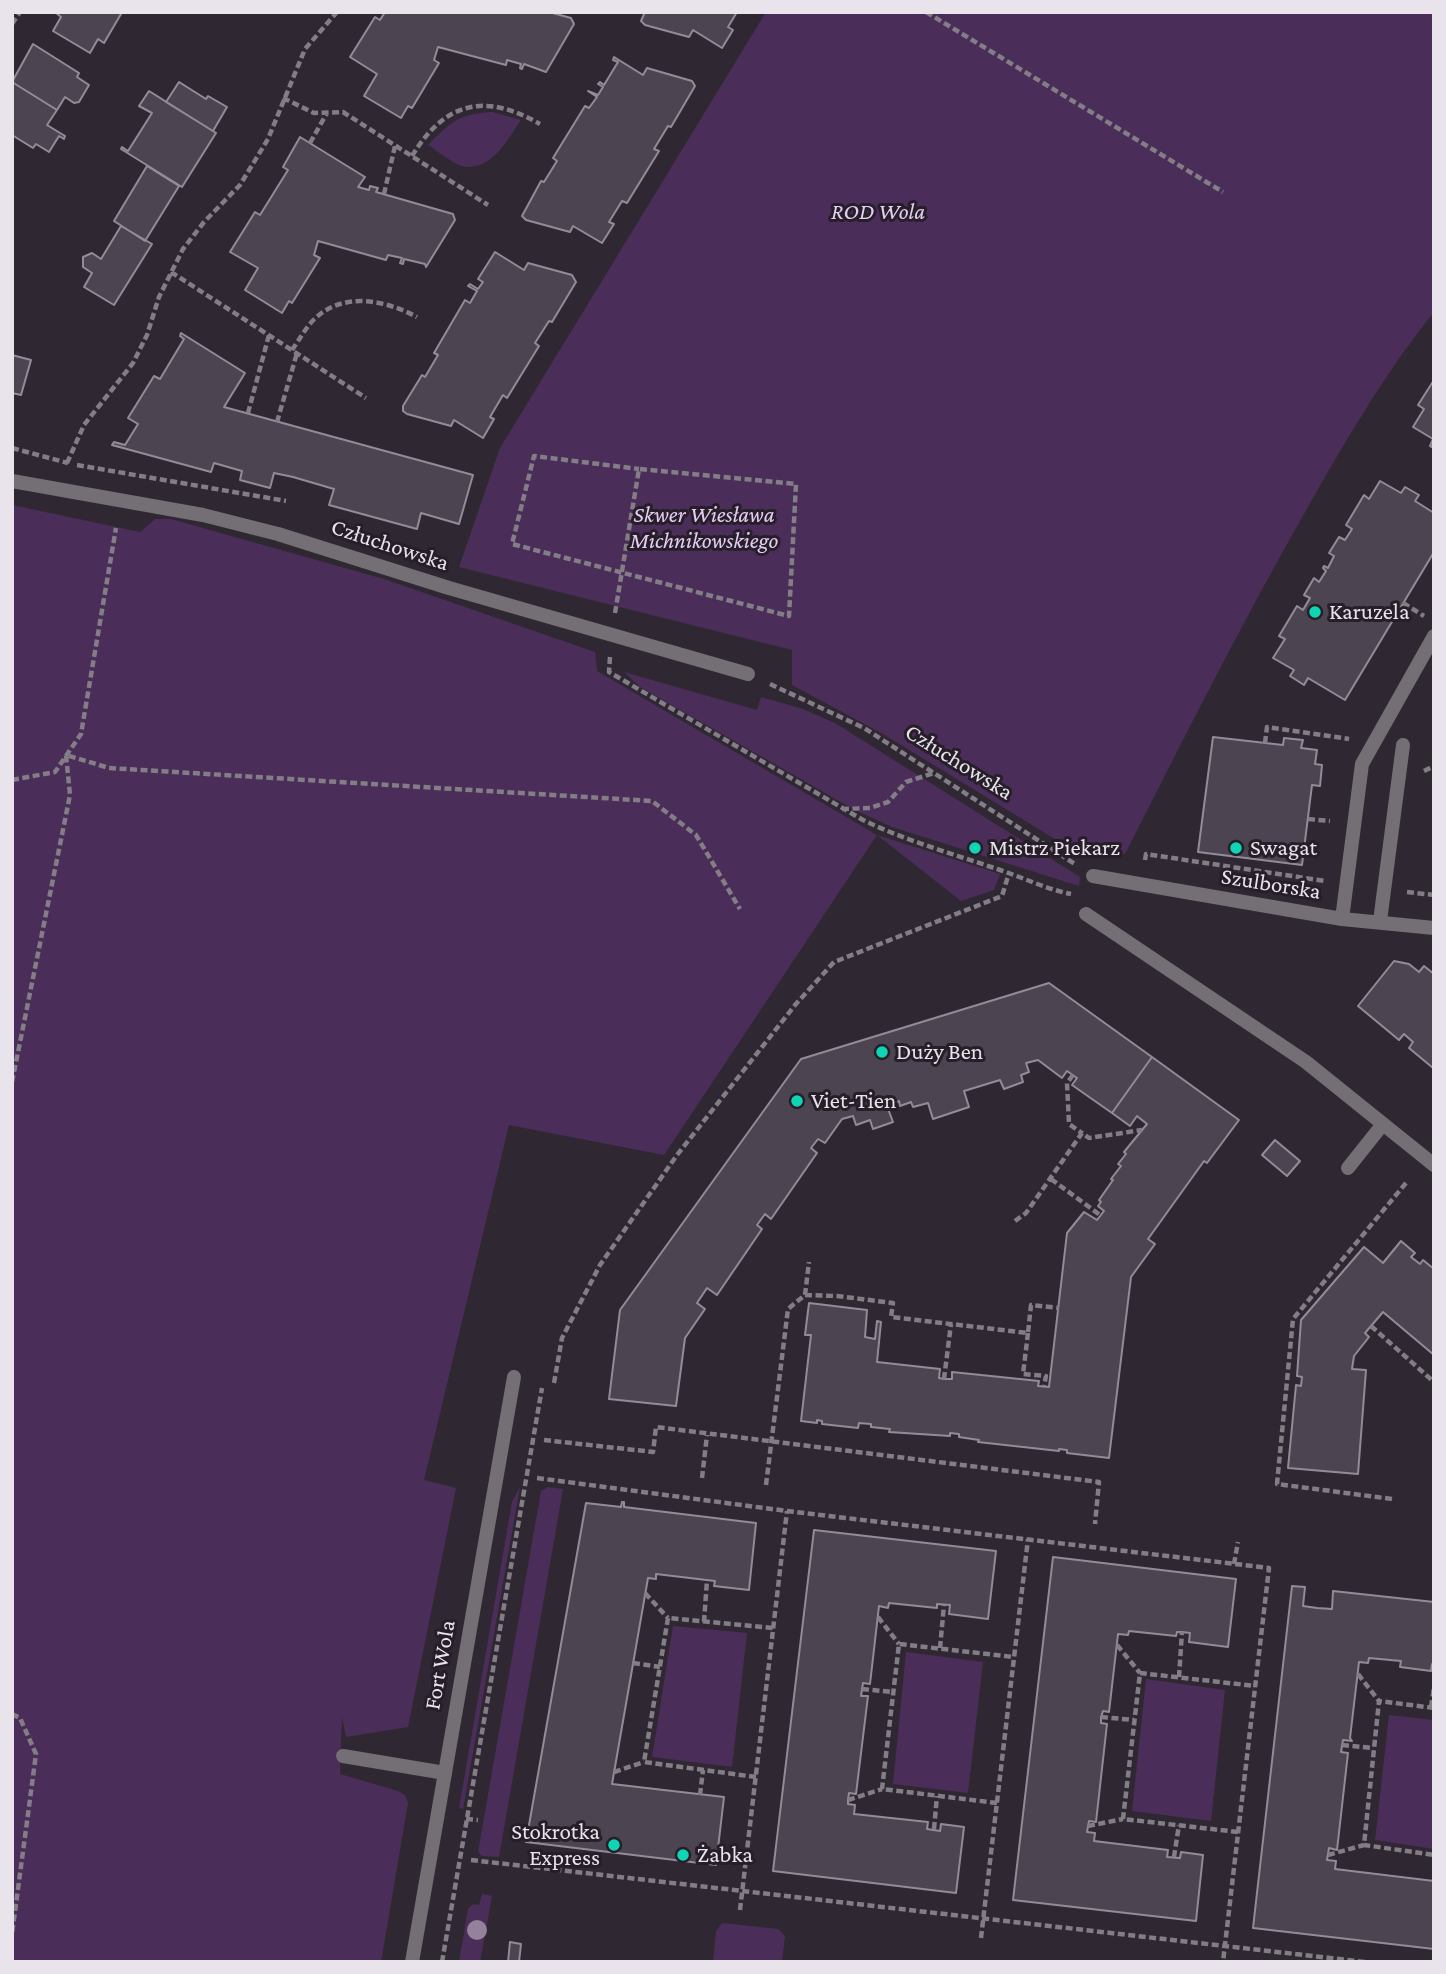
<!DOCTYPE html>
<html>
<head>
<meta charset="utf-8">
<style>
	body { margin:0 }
	#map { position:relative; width:1446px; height:1974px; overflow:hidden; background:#2f2833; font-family:"Crimson Pro",serif }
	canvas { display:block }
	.frame { position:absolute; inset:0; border:14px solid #e9e4eb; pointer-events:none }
</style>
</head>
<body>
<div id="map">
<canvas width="1446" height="1974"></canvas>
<div class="frame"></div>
</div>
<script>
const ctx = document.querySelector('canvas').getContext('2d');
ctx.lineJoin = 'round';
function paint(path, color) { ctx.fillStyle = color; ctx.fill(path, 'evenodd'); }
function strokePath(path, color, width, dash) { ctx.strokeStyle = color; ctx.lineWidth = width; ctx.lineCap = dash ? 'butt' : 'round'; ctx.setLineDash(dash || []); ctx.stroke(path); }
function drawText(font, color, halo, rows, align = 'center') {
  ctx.font = font + ' "Crimson Pro",serif'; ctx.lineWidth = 6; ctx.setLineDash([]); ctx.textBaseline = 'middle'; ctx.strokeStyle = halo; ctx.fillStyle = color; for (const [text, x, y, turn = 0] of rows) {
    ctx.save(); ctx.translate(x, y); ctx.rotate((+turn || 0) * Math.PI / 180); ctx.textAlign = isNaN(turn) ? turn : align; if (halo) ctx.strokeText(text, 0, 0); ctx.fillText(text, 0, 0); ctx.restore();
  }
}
paint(new Path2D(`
	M 766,12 L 1434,12 L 1434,312 C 1384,374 1343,445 1304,514 C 1240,626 1183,740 1125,854 L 1111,850 L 1063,844 L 883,734 L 792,685 L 792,650 L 459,567 L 500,448 Z
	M 492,112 L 521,120 C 508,139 490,173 462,166 C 451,163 438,151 428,145 C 452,121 458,114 492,112 Z
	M 12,505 L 140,532 L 155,519 L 171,519 L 384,579 L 595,652 L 597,671 L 877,835 L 1000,874 L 994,890 L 961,901 L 877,835 L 664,1155 L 509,1125 L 424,1480 L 456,1488 L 408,1727 L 346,1737 L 342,1717 L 340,1774 L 398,1791 L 405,1795 L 408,1803 L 381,1962 L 12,1962 Z
	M 624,672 L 757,710 L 761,697 L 803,709 L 835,723 L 1080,877 L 1079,886 L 892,827 L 853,809 L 640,687 Z
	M 520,1487 L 463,1809 L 459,1808 L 512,1502 Z
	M 548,1487 L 563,1489 L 499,1857 L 482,1856 L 478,1852 L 541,1491 Z
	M 673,1626 L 747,1633 L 732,1767 L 652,1757 Z
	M 906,1652 L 983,1662 L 968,1793 L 893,1784 Z
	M 1146,1679 L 1225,1690 L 1211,1821 L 1132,1811 Z
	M 1389,1715 L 1434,1720 L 1434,1849 L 1375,1840 Z
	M 482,1894 L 492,1896 L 480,1962 L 459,1962 L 468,1909 L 473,1904 L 479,1905 Z
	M 722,1923 L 778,1929 L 785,1936 L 782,1962 L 713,1962 L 716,1931 Z`), '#4b2d59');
const building = new Path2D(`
	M 55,12 L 118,12 L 121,14 L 104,43 L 98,39 L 90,53 L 53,31 L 61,17 Z
	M 385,12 L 549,12 L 571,18 L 574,24 L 546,72 L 524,64 L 522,69 L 520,68 L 521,64 L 507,60 L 506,65 L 438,47 L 434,60 L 439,63 L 412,108 L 408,106 L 401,118 L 364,96 L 377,74 L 350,57 L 375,17 L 380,20 Z
	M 645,12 L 737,12 L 728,27 L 733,30 L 722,48 L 693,30 L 689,37 L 645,25 L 641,21 Z
	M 33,44 L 79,73 L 77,77 L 89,85 L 79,102 L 74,103 L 65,97 L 57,110 L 12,82 Z
	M 614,57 L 643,75 L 647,68 L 692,81 L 695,86 L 671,127 L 668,126 L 654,149 L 659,151 L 627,203 L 622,201 L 609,222 L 614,224 L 602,243 L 573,226 L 570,232 L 526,220 L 522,216 L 541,181 L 544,182 L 557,161 L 553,158 L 585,106 L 589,108 L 597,97 L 588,91 L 598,95 L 603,87 L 598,84 L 600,82 L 604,85 L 618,62 L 613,60 Z
	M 12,82 L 57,110 L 47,125 L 65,136 L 64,139 L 59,136 L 49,152 L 36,144 L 33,148 L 12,135 Z
	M 179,82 L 206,99 L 208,96 L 227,107 L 213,131 L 166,102 Z
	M 149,91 L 216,133 L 182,187 L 121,149 L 122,147 L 128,151 L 152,113 L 139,106 Z
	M 300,137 L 365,177 L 358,187 L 369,190 L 370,186 L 378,188 L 376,192 L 453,214 L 455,220 L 426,267 L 425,264 L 404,259 L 403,264 L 400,263 L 402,258 L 388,255 L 386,260 L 318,241 L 314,255 L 320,258 L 292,303 L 289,301 L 282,313 L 245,290 L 258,268 L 230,252 L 255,212 L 260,215 L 288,170 L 283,167 Z
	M 147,166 L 179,186 L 145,241 L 114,221 Z
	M 121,226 L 152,244 L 114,305 L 84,287 L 92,273 L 83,267 L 83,257 L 92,253 L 101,259 Z
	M 495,252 L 524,270 L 528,263 L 572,275 L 576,282 L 552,322 L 549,321 L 535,343 L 539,346 L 507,398 L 503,395 L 490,417 L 494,419 L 483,438 L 454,420 L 451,426 L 407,414 L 403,411 L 403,406 L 422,375 L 425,377 L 438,355 L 434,353 L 465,300 L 470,303 L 477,291 L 468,286 L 470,284 L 478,289 L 483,282 L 478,279 Z
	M 181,333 L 245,373 L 224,407 L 473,475 L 459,524 L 421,513 L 417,529 L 329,505 L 334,489 L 293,477 L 274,473 L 270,488 L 240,480 L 242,471 L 214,463 L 211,472 L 112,445 L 114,442 L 125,445 L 138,424 L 128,418 L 154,376 L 160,379 L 184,339 L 180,336 Z
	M 12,355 L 31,360 L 21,395 L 12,393 Z
	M 1434,380 L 1434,448 L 1430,446 L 1433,439 L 1413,427 L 1424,409 L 1418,405 Z
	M 1380,481 L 1401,493 L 1405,487 L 1419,495 L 1415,501 L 1434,513 L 1434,552 L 1345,700 L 1308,678 L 1304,685 L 1290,676 L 1294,670 L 1273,658 L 1285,639 L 1279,636 L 1297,606 L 1303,610 L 1310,598 L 1304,595 L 1314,578 L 1319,582 L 1326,571 L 1323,568 L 1324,566 L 1328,568 L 1334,556 L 1329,553 L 1339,537 L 1345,540 L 1352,529 L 1346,525 L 1364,495 L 1369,499 Z
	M 1213,737 L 1283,745 L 1284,738 L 1303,740 L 1301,748 L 1317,750 L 1315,764 L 1322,765 L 1320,786 L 1312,785 L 1302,865 L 1198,852 Z
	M 1394,961 L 1409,964 L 1419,972 L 1424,966 L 1434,974 L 1433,1068 L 1409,1048 L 1413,1042 L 1404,1034 L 1399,1040 L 1358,1006 Z
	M 1049,983 L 1152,1057 L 1112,1113 L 1072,1085 L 1077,1078 L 1067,1071 L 1062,1078 L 1038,1060 L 1026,1063 L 1029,1072 L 1021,1075 L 1023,1082 L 1004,1089 L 1000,1080 L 964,1091 L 969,1107 L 933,1119 L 928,1103 L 913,1107 L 911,1102 L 900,1106 L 899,1101 L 887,1106 L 893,1122 L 873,1129 L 870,1120 L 856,1125 L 853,1116 L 842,1119 L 825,1143 L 818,1139 L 811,1148 L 817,1153 L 771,1219 L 765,1214 L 757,1225 L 762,1229 L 717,1295 L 707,1288 L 697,1303 L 705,1309 L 685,1338 L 676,1406 L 609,1399 L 620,1310 L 801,1059 Z
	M 1152,1057 L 1239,1120 L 1207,1163 L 1204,1161 L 1148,1239 L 1155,1244 L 1131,1277 L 1109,1458 L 1067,1453 L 1067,1450 L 1059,1449 L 1059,1451 L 978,1442 L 979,1440 L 959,1437 L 959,1434 L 950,1433 L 950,1436 L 889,1432 L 890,1429 L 871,1427 L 871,1424 L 859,1423 L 858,1428 L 822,1424 L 822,1421 L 817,1420 L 817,1423 L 801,1421 L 811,1335 L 805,1335 L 809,1303 L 867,1310 L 865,1337 L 875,1339 L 877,1321 L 881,1322 L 877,1362 L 940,1369 L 939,1378 L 944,1379 L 952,1379 L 952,1372 L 1039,1381 L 1038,1386 L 1049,1387 L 1067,1233 L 1084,1212 L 1097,1220 L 1104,1211 L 1098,1206 L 1101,1202 L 1099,1200 L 1113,1180 L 1111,1179 L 1121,1166 L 1118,1164 L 1126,1154 L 1124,1152 L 1147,1124 L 1137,1116 L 1130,1126 L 1112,1113 Z
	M 1275,1140 L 1300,1161 L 1287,1176 L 1262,1155 Z
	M 1401,1241 L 1415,1253 L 1411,1257 L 1420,1264 L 1423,1260 L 1434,1269 L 1434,1355 L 1383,1312 L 1365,1333 L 1369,1337 L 1354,1356 L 1352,1369 L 1366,1370 L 1358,1474 L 1288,1468 L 1296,1385 L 1301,1386 L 1302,1377 L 1297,1376 L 1301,1320 L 1364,1247 L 1383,1263 Z
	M 622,1502 L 624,1502 L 624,1507 L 756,1523 L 749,1590 L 714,1586 L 715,1581 L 656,1574 L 656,1579 L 648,1578 L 612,1784 L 724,1797 L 716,1865 L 526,1842 L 586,1503 L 621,1507 Z
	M 814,1530 L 996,1551 L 988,1619 L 949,1614 L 950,1605 L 937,1604 L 937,1608 L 889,1603 L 888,1608 L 879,1606 L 870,1684 L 863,1683 L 861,1696 L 868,1696 L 856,1794 L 849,1793 L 848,1800 L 848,1804 L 855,1805 L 854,1814 L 928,1822 L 927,1829 L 940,1831 L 941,1824 L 964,1827 L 956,1893 L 773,1871 Z
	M 1053,1557 L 1236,1579 L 1228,1647 L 1189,1642 L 1190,1633 L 1182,1632 L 1177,1632 L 1176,1636 L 1129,1631 L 1128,1635 L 1118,1634 L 1109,1712 L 1103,1711 L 1101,1717 L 1101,1723 L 1107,1724 L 1096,1822 L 1089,1821 L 1087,1832 L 1095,1833 L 1094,1841 L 1168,1850 L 1167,1857 L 1180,1858 L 1181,1852 L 1203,1855 L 1196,1921 L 1013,1900 Z
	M 1292,1586 L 1305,1587 L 1303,1606 L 1317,1608 L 1332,1609 L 1333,1591 L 1434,1602 L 1434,1664 L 1432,1664 L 1431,1671 L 1400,1667 L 1401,1661 L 1369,1658 L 1368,1663 L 1359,1662 L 1350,1738 L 1352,1741 L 1343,1740 L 1341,1752 L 1348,1753 L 1337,1850 L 1329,1848 L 1327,1860 L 1336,1861 L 1335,1869 L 1434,1881 L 1434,1949 L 1253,1928 Z
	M 510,1942 L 521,1944 L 519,1962 L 508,1962 Z`);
paint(building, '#4c4450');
strokePath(building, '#948b98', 2);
strokePath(new Path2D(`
	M 926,12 L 1223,192
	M 12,24 L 20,12
	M 283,98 L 314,113 L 343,112 L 488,205
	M 310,143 L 327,113
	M 412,156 C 445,102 484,92 540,124
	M 384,194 L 395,146
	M 171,272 L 366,398
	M 292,350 C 300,339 308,323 319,315 C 348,292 387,301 417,317
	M 248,413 L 269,335
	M 277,422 L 297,353
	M 12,448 L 68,463
	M 67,463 L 84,425 L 133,363 L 147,335 L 159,297 L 183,249 L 204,222 L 240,185 L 268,139 L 305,49 L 337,12
	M 77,465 L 286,501
	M 1403,603 L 1424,616
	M 615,613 L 639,469 L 796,484 L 789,616 L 512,544 L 534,456 L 639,469
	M 610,657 L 609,672 L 863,820 C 906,841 954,854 1000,870 C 1024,878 1046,889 1071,894
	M 770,684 L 864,728 L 1075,864
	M 1265,743 L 1267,727 L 1349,739
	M 1424,771 L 1434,766
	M 12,780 L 55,772 L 81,734 L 116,528
	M 842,809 L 870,808 L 888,802 L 906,782 L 934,773
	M 1308,819 L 1330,821
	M 1145,860 L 1146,854 L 1325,881
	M 1407,892 L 1434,895
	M 1073,1075 L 1067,1083 L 1069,1124 L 1082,1133
	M 12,1082 L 70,795 L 66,755 L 109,768 L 652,801 L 696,835 L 740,909
	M 1051,1179 L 1100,1215
	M 1015,1221 L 1026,1213 L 1082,1133 L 1089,1138 L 1142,1130
	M 805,1295 L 837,1296 L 893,1303 L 891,1317 L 1028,1333 L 1031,1305 L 1059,1308
	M 1371,1326 L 1434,1382
	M 1028,1333 L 1023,1374 L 1046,1376 L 1044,1386
	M 944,1379 L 951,1324
	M 554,1383 L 562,1338 L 600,1265 L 677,1155 L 795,1005 L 834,962 L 1002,896 L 1009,873
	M 544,1440 L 653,1452 L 656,1427 L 1099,1482 L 1095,1524
	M 537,1478 L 787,1511 L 1269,1568 L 1223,1962
	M 702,1478 L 707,1435
	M 766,1485 L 788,1309 L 805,1295 L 809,1262
	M 1392,1499 L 1277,1484 L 1293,1319 L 1406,1183
	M 1234,1564 L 1238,1542
	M 645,1593 L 668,1618
	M 878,1617 L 899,1644
	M 704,1622 L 707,1580
	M 1117,1645 L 1140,1673
	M 940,1648 L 944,1605
	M 633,1663 L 660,1667
	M 1358,1674 L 1379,1701
	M 1179,1677 L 1182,1632
	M 862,1689 L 893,1692
	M 1431,1707 L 1434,1687
	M 1434,1708 L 1379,1701 L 1364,1845 L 1434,1855
	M 12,1714 L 20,1718 L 36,1754 L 12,1934
	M 1101,1717 L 1134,1720
	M 1342,1745 L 1373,1748
	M 614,1772 L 644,1762
	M 756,1777 L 644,1762 L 668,1618 L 773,1628
	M 700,1795 L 703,1770
	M 848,1800 L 882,1789
	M 997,1803 L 882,1789 L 899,1644 L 1014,1657
	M 466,1819 L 478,1820
	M 1088,1826 L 1123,1819
	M 934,1829 L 937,1796
	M 1238,1832 L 1123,1819 L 1140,1673 L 1255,1686
	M 1328,1855 L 1364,1845
	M 1174,1857 L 1179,1825
	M 471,1860 L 1365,1962
	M 740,1910 L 787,1511
	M 981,1938 L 1028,1539
	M 442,1962 L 542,1388`), '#837d86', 4.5, [7, 3.5]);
strokePath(new Path2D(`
	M 1086,914 L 1306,1062 L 1434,1165
	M 1342,919 L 1362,764 L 1434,636
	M 1380,921 L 1403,745
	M 1348,1168 L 1383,1124
	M 343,1756 L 445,1773`), '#736f75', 14);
strokePath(new Path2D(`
	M 12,481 L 203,515 L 278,534 L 449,588 L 748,674
	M 1093,876 L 1342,919 L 1434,928
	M 412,1962 L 514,1377`), '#736f75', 14);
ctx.fillStyle = '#94829d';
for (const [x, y] of [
	[477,1930]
]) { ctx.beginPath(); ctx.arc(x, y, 10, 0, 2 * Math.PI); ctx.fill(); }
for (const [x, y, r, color] of [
	[1315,612,7,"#0fd5b4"],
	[975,848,7,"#0fd5b4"],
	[1236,848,7,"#0fd5b4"],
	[882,1052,7,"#0fd5b4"],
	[797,1101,7,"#0fd5b4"],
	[614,1845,7,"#0fd5b4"],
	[683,1855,7,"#0fd5b4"]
]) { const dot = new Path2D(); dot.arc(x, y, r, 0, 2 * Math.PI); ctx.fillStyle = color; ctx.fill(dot); strokePath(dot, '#261e29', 2.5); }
drawText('italic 23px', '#e7ccf4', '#261e29', [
	["ROD Wola",878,212],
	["Skwer Wiesława",704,515],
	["Michnikowskiego",704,541]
]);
drawText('23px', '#e9e4eb', '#261e29', [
	["Człuchowska",390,545,18],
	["Człuchowska",959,762,32],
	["Szulborska",1271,884,9],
	["Fort Wola",440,1665,-80]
]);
drawText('23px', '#e9e4eb', '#261e29', [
	["Karuzela",1329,612],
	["Mistrz Piekarz",989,848],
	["Swagat",1250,848],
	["Duży Ben",896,1052],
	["Viet-Tien",811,1101],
	["Stokrotka",600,1832,"right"],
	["Express",600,1858,"right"],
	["Żabka",697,1855]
], 'left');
</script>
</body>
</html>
